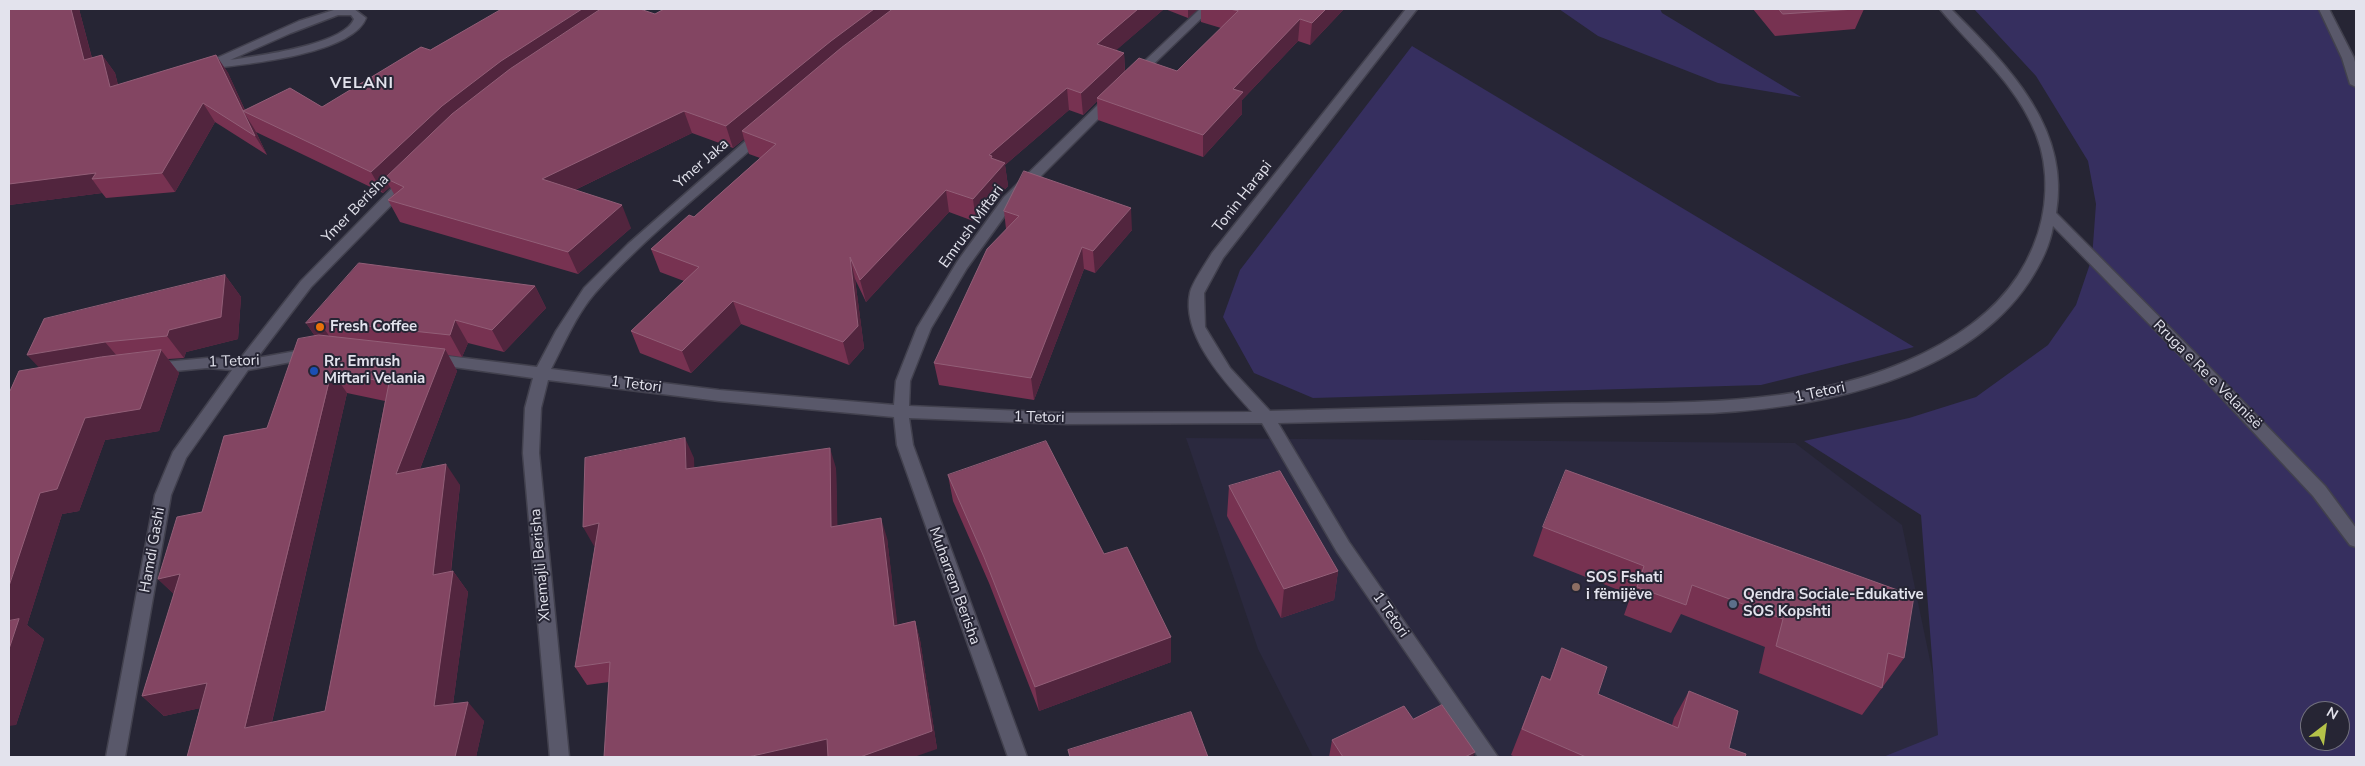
<!DOCTYPE html>
<html>
<head>
<meta charset="utf-8">
<style>
	body { margin:0 }
	#map { position:relative; width:2365px; height:766px; overflow:hidden; background:#262534; font-family:"Nunito Sans",sans-serif }
	canvas { display:block }
	.frame { position:absolute; inset:0; border:10px solid #e3e3ed; pointer-events:none }
	.north { position:absolute; left:2300px; top:701px; width:50px; height:50px; box-sizing:border-box; background:#262534; border:1px solid #72717e; border-radius:50%; rotate:30deg; font-size:14px; font-weight:700; line-height:20px; text-align:center; color:#e3e3ed }
	.north::after { content:''; display:block; margin:auto; width:18px; height:22px; background:#b5c249; clip-path:polygon(50% 0,100% 100%,50% 72%,0 100%) }
</style>
</head>
<body>
<div id="map">
<canvas width="2365" height="766"></canvas>
<div class="frame"></div>
<div class="north">N</div>
</div>
<script>
const ctx = document.querySelector('canvas').getContext('2d');
ctx.lineJoin = 'round';
function paint(path, color) { ctx.fillStyle = color; ctx.fill(path, 'evenodd'); }
function strokePath(path, color, width, dash) { ctx.strokeStyle = color; ctx.lineWidth = width; ctx.lineCap = dash ? 'butt' : 'round'; ctx.setLineDash(dash || []); ctx.stroke(path); }
function drawText(font, color, halo, rows, align = 'center') {
  ctx.font = font + ' "Nunito Sans",sans-serif'; ctx.lineWidth = 4; ctx.setLineDash([]); ctx.textBaseline = 'middle'; ctx.strokeStyle = halo; ctx.fillStyle = color; for (const [text, x, y, turn = 0] of rows) {
    ctx.save(); ctx.translate(x, y); ctx.rotate((+turn || 0) * Math.PI / 180); ctx.textAlign = isNaN(turn) ? turn : align; if (halo) ctx.strokeText(text, 0, 0); ctx.fillText(text, 0, 0); ctx.restore();
  }
}
paint(new Path2D(`
	M 1186,438 L 1795,443 L 1902,525 L 1950,757 L 1313,757 L 1258,649 Z`), '#2b293f');
paint(new Path2D(`
	M 1559,9 L 1660,9 L 1662,13 L 1801,97 L 1718,83 L 1598,36 Z
	M 1974,9 L 2320,9 L 2331,19 L 2356,86 L 2356,757 L 1883,757 L 1938,735 L 1921,515 L 1804,441 L 1909,418 L 1976,397 L 2048,345 L 2076,305 L 2092,258 L 2096,204 L 2088,161 L 2036,76 ZM 2310,711 L 2340,711 L 2340,741 L 2310,741 Z
	M 1412,46 L 1914,347 L 1761,385 L 1313,398 L 1254,373 L 1223,317 L 1240,270 Z`), '#362f5f');
const minor = new Path2D(`
	M 354,9 L 366,18 C 352,55 241,65 205,69 L 199,66 L 299,21 L 337,9 ZM 338,15 L 351,15 L 354,19 C 344,45 257,56 230,60 L 291,33 Z
	M 1200,9 L 1211,9 L 1139,78 L 1131,78 L 1129,76 L 1131,74 Z
	M 1406,9 L 1417,9 L 1223,258 L 1204,293 L 1205,327 L 1230,368 L 1270,411 C 1360,409 1449,406 1539,404 C 1675,401 1819,413 1941,344 C 1982,321 2015,291 2033,247 C 2048,212 2050,169 2036,134 C 2016,83 1974,50 1940,9 L 1951,9 C 2006,64 2071,127 2056,213 L 2228,386 L 2325,486 L 2356,528 L 2356,547 L 2350,545 L 2313,496 L 2218,394 L 2053,226 C 2050,246 2040,265 2029,282 C 1964,379 1822,407 1713,413 L 1278,423 L 1349,542 L 1498,757 L 1478,757 L 1337,552 L 1262,423 L 1067,424 L 909,418 L 913,445 L 1027,757 L 1008,757 L 897,445 L 894,417 L 719,401 L 548,380 L 541,408 L 539,453 L 569,757 L 550,757 L 523,453 L 525,408 L 533,378 L 432,364 L 427,363 L 425,359 L 427,355 L 432,354 L 537,367 L 556,331 L 584,288 L 628,244 L 758,130 L 766,130 L 768,133 L 766,136 C 710,186 645,237 595,293 C 576,315 564,344 551,369 L 719,390 L 894,405 L 896,381 L 917,328 L 957,262 L 1004,197 L 1109,94 L 1113,93 L 1119,97 L 1117,100 L 1014,203 L 967,268 L 931,328 L 910,381 L 909,406 L 1067,413 L 1252,412 C 1226,383 1181,336 1190,293 C 1192,283 1206,263 1212,253 Z
	M 2319,9 L 2329,9 L 2354,58 L 2356,66 L 2356,87 L 2350,84 L 2342,58 Z
	M 408,176 L 414,180 L 413,183 L 311,287 L 257,358 L 313,348 L 318,349 L 320,353 L 318,357 L 248,370 L 186,458 L 171,495 L 125,757 L 106,757 L 155,495 L 173,452 L 232,370 L 207,368 L 154,373 L 149,372 L 147,368 L 149,364 L 154,363 L 207,358 L 240,359 L 301,281 L 403,177 Z`);
strokePath(minor, '#42414e', 3);
paint(minor, '#59586a');
paint(new Path2D(`
	M 9,9 L 79,9 L 92,58 L 102,55 L 115,73 L 118,85 L 216,55 L 228,73 L 245,110 L 322,107 L 430,50 L 655,14 L 664,9 L 1164,9 L 1116,50 L 1124,53 L 1125,72 L 1177,71 L 1221,28 L 1201,22 L 1201,9 L 1344,9 L 1310,45 L 1298,41 L 1242,100 L 1242,114 L 1203,157 L 1098,120 L 1097,101 L 1083,115 L 1069,110 L 1005,165 L 1008,186 L 976,222 L 949,212 L 866,302 L 855,279 L 864,348 L 849,365 L 741,324 L 691,373 L 640,353 L 631,331 L 684,281 L 660,272 L 651,249 L 694,217 L 760,158 L 749,154 L 744,139 L 733,148 L 692,133 L 575,190 L 631,228 L 578,274 L 400,222 L 388,200 L 394,194 L 390,187 L 383,193 L 256,132 L 255,130 L 267,155 L 215,122 L 175,192 L 106,198 L 102,193 L 9,205 Z
	M 1165,9 L 1198,9 L 1188,18 Z
	M 1753,9 L 1864,9 L 1855,29 L 1775,36 Z
	M 1004,211 L 1132,230 L 1095,273 L 1084,269 L 1034,400 L 939,385 L 934,363 L 1006,229 Z
	M 225,275 L 241,297 L 238,339 L 186,352 L 184,358 L 168,359 L 179,373 L 159,431 L 105,440 L 79,511 L 62,514 L 27,625 L 44,639 L 16,725 L 10,391 L 39,368 Z
	M 535,286 L 546,308 L 504,352 L 468,343 L 462,357 L 448,355 L 457,371 L 420,469 L 460,485 L 451,572 L 453,571 L 468,592 L 453,704 L 484,721 L 476,757 L 187,757 L 200,708 L 164,716 L 142,696 L 174,594 L 158,579 L 202,512 L 267,428 L 315,336 L 306,323 ZM 347,393 L 385,401 L 325,711 L 272,722 Z
	M 694,458 L 694,468 L 836,468 L 837,526 L 887,538 L 897,625 L 915,621 L 920,640 L 937,749 L 609,682 L 587,685 L 575,667 L 595,546 L 594,546 Z
	M 948,475 L 1104,554 L 1171,637 L 1171,662 L 1039,711 L 989,583 L 953,501 Z
	M 1229,486 L 1338,571 L 1334,600 L 1281,618 L 1227,516 Z
	M 1543,527 L 1904,658 L 1862,715 L 1759,673 L 1765,647 L 1681,614 L 1671,633 L 1624,615 L 1631,595 L 1533,556 Z
	M 1562,648 L 1598,694 L 1672,725 L 1674,718 L 1689,691 L 1729,748 L 1745,757 L 1515,757 L 1511,755 L 1542,676 L 1550,679 Z
	M 1413,719 L 1473,757 L 1329,757 L 1332,740 Z`), '#773251');
paint(new Path2D(`
	M 71,9 L 79,9 L 97,78 L 84,60 Z
	M 582,9 L 607,9 L 385,178 L 390,187 L 383,193 L 371,172 L 442,106 L 501,61 Z
	M 874,9 L 907,9 L 742,131 L 744,139 L 733,148 L 726,126 L 831,41 Z
	M 1138,9 L 1164,9 L 1098,66 L 1097,44 Z
	M 1188,9 L 1198,9 L 1188,18 Z
	M 1326,9 L 1344,9 L 1310,45 L 1312,23 Z
	M 1300,19 L 1298,41 L 1242,100 L 1242,114 L 1203,157 L 1203,135 L 1233,89 Z
	M 1124,53 L 1125,75 L 1097,98 L 1097,101 L 1083,115 L 1081,93 Z
	M 102,55 L 115,73 L 123,106 L 110,87 Z
	M 216,55 L 228,73 L 246,113 L 243,111 Z
	M 1067,88 L 1069,110 L 1005,165 L 1008,186 L 976,222 L 973,199 L 989,155 Z
	M 203,103 L 215,122 L 175,192 L 162,173 Z
	M 243,111 L 255,130 L 267,155 L 255,136 Z
	M 684,111 L 692,133 L 552,201 L 542,179 Z
	M 96,173 L 92,179 L 102,193 L 9,205 L 9,184 Z
	M 946,190 L 949,212 L 866,302 L 860,280 Z
	M 622,205 L 631,228 L 578,274 L 568,252 Z
	M 1131,208 L 1132,230 L 1095,273 L 1093,251 Z
	M 1082,247 L 1084,269 L 1034,400 L 1031,378 Z
	M 850,257 L 855,279 L 864,348 L 849,365 L 843,342 Z
	M 225,275 L 241,297 L 238,339 L 186,352 L 184,358 L 167,336 L 169,330 Z
	M 535,286 L 546,308 L 504,352 L 492,330 Z
	M 733,301 L 741,324 L 691,373 L 682,351 Z
	M 455,320 L 468,343 L 462,357 L 450,335 Z
	M 319,321 L 334,343 L 321,345 L 306,323 Z
	M 105,342 L 124,364 L 48,377 L 27,355 Z
	M 445,349 L 457,371 L 410,495 L 396,474 Z
	M 161,350 L 179,373 L 159,431 L 105,440 L 79,511 L 62,514 L 27,625 L 44,639 L 16,725 L 9,726 L 9,586 L 40,493 L 85,418 Z
	M 332,371 L 347,393 L 266,747 L 245,728 Z
	M 685,438 L 694,458 L 695,489 L 686,469 Z
	M 830,448 L 836,468 L 838,547 L 831,527 Z
	M 446,464 L 460,485 L 448,596 L 433,575 Z
	M 881,518 L 887,538 L 900,645 L 894,626 Z
	M 599,523 L 610,543 L 594,546 L 583,527 Z
	M 453,571 L 468,592 L 450,726 L 434,706 Z
	M 1338,571 L 1334,600 L 1281,618 L 1284,589 Z
	M 180,574 L 179,599 L 158,579 Z
	M 915,621 L 920,640 L 937,749 L 914,757 L 860,757 Z
	M 1171,637 L 1171,662 L 1039,711 L 1035,687 Z
	M 207,683 L 228,702 L 164,716 L 142,696 Z
	M 468,702 L 484,721 L 476,757 L 455,757 Z
	M 827,739 L 832,757 L 748,757 Z
	M 1475,752 L 1473,757 L 1465,757 Z`), '#52253e');
const building = new Path2D(`
	M 9,9 L 71,9 L 84,60 L 102,55 L 110,87 L 216,55 L 255,136 L 203,103 L 162,173 L 92,179 L 96,173 L 9,184 Z
	M 502,9 L 582,9 L 501,61 L 442,106 L 371,172 L 243,111 L 290,88 L 322,107 L 421,47 L 430,50 Z
	M 601,9 L 640,9 L 655,14 L 664,9 L 874,9 L 831,41 L 726,126 L 684,111 L 542,179 L 622,205 L 568,252 L 388,200 L 404,187 L 385,178 L 452,114 L 510,69 Z
	M 893,9 L 1138,9 L 1097,44 L 1124,53 L 1081,93 L 1067,88 L 989,155 L 992,156 L 991,158 L 1005,163 L 973,199 L 946,190 L 860,280 L 850,257 L 858,326 L 843,342 L 733,301 L 682,351 L 631,331 L 699,267 L 651,249 L 689,215 L 694,217 L 776,144 L 742,131 L 841,48 Z
	M 1230,9 L 1326,9 L 1312,23 L 1300,19 L 1233,89 L 1243,92 L 1203,135 L 1097,98 L 1139,58 L 1177,71 L 1238,11 Z
	M 1779,9 L 1855,9 L 1783,14 Z
	M 1024,171 L 1131,208 L 1093,251 L 1082,247 L 1031,378 L 934,363 L 987,249 L 1019,216 L 1004,211 Z
	M 359,263 L 535,286 L 492,330 L 455,320 L 450,335 L 319,321 L 306,323 Z
	M 225,275 L 221,317 L 169,330 L 167,336 L 105,342 L 27,355 L 44,319 Z
	M 319,335 L 445,349 L 396,474 L 446,464 L 433,575 L 453,571 L 434,706 L 468,702 L 455,757 L 187,757 L 207,683 L 142,696 L 180,574 L 158,579 L 177,517 L 202,512 L 224,436 L 267,428 L 298,339 ZM 332,371 L 389,383 L 325,711 L 245,728 Z
	M 161,350 L 140,409 L 85,418 L 57,489 L 40,493 L 9,586 L 9,392 L 10,391 L 19,371 L 101,357 Z
	M 685,438 L 686,469 L 830,448 L 831,527 L 881,518 L 894,626 L 915,621 L 932,731 L 860,757 L 828,757 L 827,739 L 748,757 L 604,757 L 610,662 L 575,667 L 599,523 L 583,527 L 585,458 Z
	M 1046,441 L 1104,554 L 1127,547 L 1171,637 L 1035,687 L 984,557 L 948,475 Z
	M 1566,470 L 1914,596 L 1904,658 L 1888,653 L 1882,688 L 1776,646 L 1783,619 L 1692,585 L 1686,605 L 1637,587 L 1644,566 L 1543,527 Z
	M 1280,471 L 1338,571 L 1284,589 L 1229,486 Z
	M 19,619 L 9,649 L 9,621 Z
	M 1562,648 L 1607,667 L 1598,694 L 1678,728 L 1689,691 L 1738,711 L 1729,748 L 1746,754 L 1745,757 L 1586,757 L 1522,729 L 1542,676 L 1550,680 Z
	M 1442,705 L 1475,752 L 1465,757 L 1343,757 L 1332,740 L 1404,706 L 1413,719 Z
	M 1191,712 L 1208,757 L 1070,757 L 1068,750 Z`);
paint(building, '#834562');
strokePath(building, '#925e77', 1);
for (const [x, y, r, color] of [
	[320,327,5,"#e8710a"],
	[314,371,5,"#1a4fb4"],
	[1576,587,5,"#8d6e63"],
	[1733,604,5,"#5c6f8a"]
]) { const dot = new Path2D(); dot.arc(x, y, r, 0, 2 * Math.PI); ctx.fillStyle = color; ctx.fill(dot); strokePath(dot, '#262534', 2); }
drawText('15px', '#e3e3ed', '#262534', [
	["Ymer Jaka",702,164,-41],
	["Tonin Harapi",1243,197,-52],
	["Ymer Berisha",356,209,-46],
	["Emrush Miftari",972,227,-54],
	["1 Tetori",234,362,-2],
	["Rruga e Re e Velanisë",2207,375,45],
	["1 Tetori",636,385,7],
	["1 Tetori",1820,393,-12],
	["1 Tetori",1039,418,1],
	["Hamdi Gashi",153,550,-80],
	["Xhemajli Berisha",541,565,-95],
	["Muharrem Berisha",954,586,70],
	["1 Tetori",1390,615,55]
]);
drawText('bold 15px', '#e3e3ed', '#262534', [
	["Fresh Coffee",330,327],
	["Rr. Emrush",324,362],
	["Miftari Velania",324,379],
	["SOS Fshati",1586,578],
	["i fëmijëve",1586,595],
	["Qendra Sociale-Edukative",1743,595],
	["SOS Kopshti",1743,612]
], 'left');
ctx.letterSpacing = '1px';
drawText('bold 16px', '#e3e3ed', '#262534', [
	["VELANI",362,84]
]);
ctx.letterSpacing = '0px';
</script>
</body>
</html>
